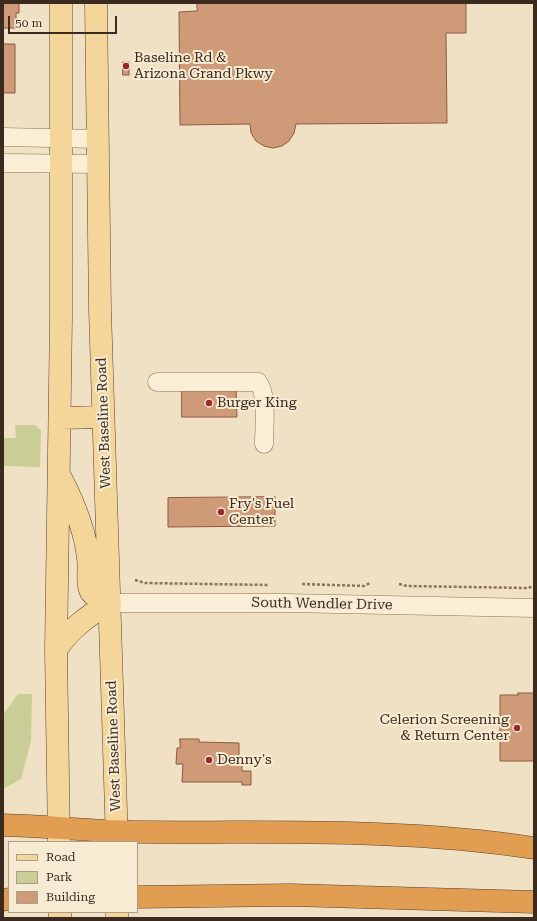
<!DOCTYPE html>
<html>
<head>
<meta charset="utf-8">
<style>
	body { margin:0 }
	#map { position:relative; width:537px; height:921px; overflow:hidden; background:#f0e1c4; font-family:"Roboto Serif",serif }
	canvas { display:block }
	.frame { position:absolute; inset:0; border:4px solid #3a2b1e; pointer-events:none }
	.legend { position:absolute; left:8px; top:841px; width:130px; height:72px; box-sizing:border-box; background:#f7ebd3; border:1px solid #ab9e8b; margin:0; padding:5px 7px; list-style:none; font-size:12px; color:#3a2b1e }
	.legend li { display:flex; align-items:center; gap:8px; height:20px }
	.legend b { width:20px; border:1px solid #ab9e8b }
	.scale { position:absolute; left:8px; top:16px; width:109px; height:18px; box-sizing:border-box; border:2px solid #3a2b1e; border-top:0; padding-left:5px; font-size:12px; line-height:14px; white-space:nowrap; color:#3a2b1e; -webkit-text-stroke:3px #f7ebd3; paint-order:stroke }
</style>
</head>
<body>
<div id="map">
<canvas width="537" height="921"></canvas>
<div class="frame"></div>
<ul class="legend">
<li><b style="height:5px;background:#f4d59a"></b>Road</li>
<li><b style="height:11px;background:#c9ce97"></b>Park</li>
<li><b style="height:11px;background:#cf9a78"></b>Building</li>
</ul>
<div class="scale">50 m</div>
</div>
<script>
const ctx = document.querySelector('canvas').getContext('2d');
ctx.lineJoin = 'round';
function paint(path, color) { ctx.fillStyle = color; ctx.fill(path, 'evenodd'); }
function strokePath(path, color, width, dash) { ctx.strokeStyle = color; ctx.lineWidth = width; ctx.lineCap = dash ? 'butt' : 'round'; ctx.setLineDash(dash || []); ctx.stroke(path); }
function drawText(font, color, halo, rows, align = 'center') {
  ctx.font = font + ' "Roboto Serif",serif'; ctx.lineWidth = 4; ctx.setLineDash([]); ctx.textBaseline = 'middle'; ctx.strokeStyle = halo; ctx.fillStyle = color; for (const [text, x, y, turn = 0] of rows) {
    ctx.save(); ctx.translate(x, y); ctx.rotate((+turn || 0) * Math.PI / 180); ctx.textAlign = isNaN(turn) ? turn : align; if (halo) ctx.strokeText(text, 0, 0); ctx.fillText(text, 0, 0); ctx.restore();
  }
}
paint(new Path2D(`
	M 17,425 L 35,425 L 41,430 L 40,467 L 3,466 L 3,438 L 16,438 L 15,426 Z
	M 18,694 L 32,694 L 31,741 L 21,779 L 3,789 L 3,715 Z`), '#c9ce97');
const building = new Path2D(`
	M 3,3 L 19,3 L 19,13 L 16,13 L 16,28 L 3,28 Z
	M 197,3 L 466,3 L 466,33 L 446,33 L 447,123 L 296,124 L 294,133 L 289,141 L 282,146 L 273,148 L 264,146 L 256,141 L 251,133 L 250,124 L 180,125 L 179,12 L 197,11 Z
	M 3,44 L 15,44 L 15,93 L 3,93 Z
	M 123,62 L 129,62 L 129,75 L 123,75 Z
	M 182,389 L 236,389 L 237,417 L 182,417 Z
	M 275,497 L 275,526 L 168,527 L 168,498 Z
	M 518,693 L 534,693 L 534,761 L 500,761 L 500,695 L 518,695 Z
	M 180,739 L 199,739 L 199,742 L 239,743 L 239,757 L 242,757 L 242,771 L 251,771 L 251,785 L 242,785 L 242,782 L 182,782 L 183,764 L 176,764 L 177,748 L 180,748 Z`);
paint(building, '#cf9a78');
strokePath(building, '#8b5a3e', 1);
const minor = new Path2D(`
	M 3,137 L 98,139
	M 3,163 L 98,164
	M 157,382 L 258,382 C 268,394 264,428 264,444
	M 110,603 L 286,603 L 534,608`);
const major = new Path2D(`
	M 96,3 L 100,310 L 117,842
	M 60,418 L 103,417
	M 61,478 C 74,503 85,530 88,558 C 90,568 86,583 91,592 C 95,598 104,600 110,603
	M 56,650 C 70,629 87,616 110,603
	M 59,842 L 56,650 L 61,319 L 61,3
	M 60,912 L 60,918
	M 117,912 L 117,918`);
const highway = new Path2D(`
	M 3,825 C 49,826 95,832 142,832 C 273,833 404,828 534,848
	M 137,897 L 290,895 L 534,902
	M 3,900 L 9,899`);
strokePath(minor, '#8b7259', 19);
strokePath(major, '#58402e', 23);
strokePath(highway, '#58402e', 23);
strokePath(new Path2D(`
	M 135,580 L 145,583 L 268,585
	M 302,584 L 364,586 L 370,583
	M 399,584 L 407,586 L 528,588 L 533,586`), '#8b7259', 2.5, [3, 2]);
strokePath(minor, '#faeed7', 18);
strokePath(major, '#f4d59a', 22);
strokePath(highway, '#e19e52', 22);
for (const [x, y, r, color] of [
	[126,66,4,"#9c272c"],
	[209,403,4,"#9c272c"],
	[221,512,4,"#9c272c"],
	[517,728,4,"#9c272c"],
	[209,760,4,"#9c272c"]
]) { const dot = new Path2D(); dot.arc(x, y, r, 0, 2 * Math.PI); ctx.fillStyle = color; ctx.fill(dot); strokePath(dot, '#f7ebd3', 1.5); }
drawText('14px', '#3a2b1e', '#f7ebd3', [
	["Baseline Rd &",134,58],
	["Arizona Grand Pkwy",134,74],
	["Burger King",217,403],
	["Fry's Fuel",229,504],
	["Center",229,520],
	["Celerion Screening",509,720,"right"],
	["& Return Center",509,736,"right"],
	["Denny's",217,760]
], 'left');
drawText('14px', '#3a2b1e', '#f7ebd3', [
	["West Baseline Road",104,423,-92],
	["South Wendler Drive",322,604,1],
	["West Baseline Road",114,746,-92]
]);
</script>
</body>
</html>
